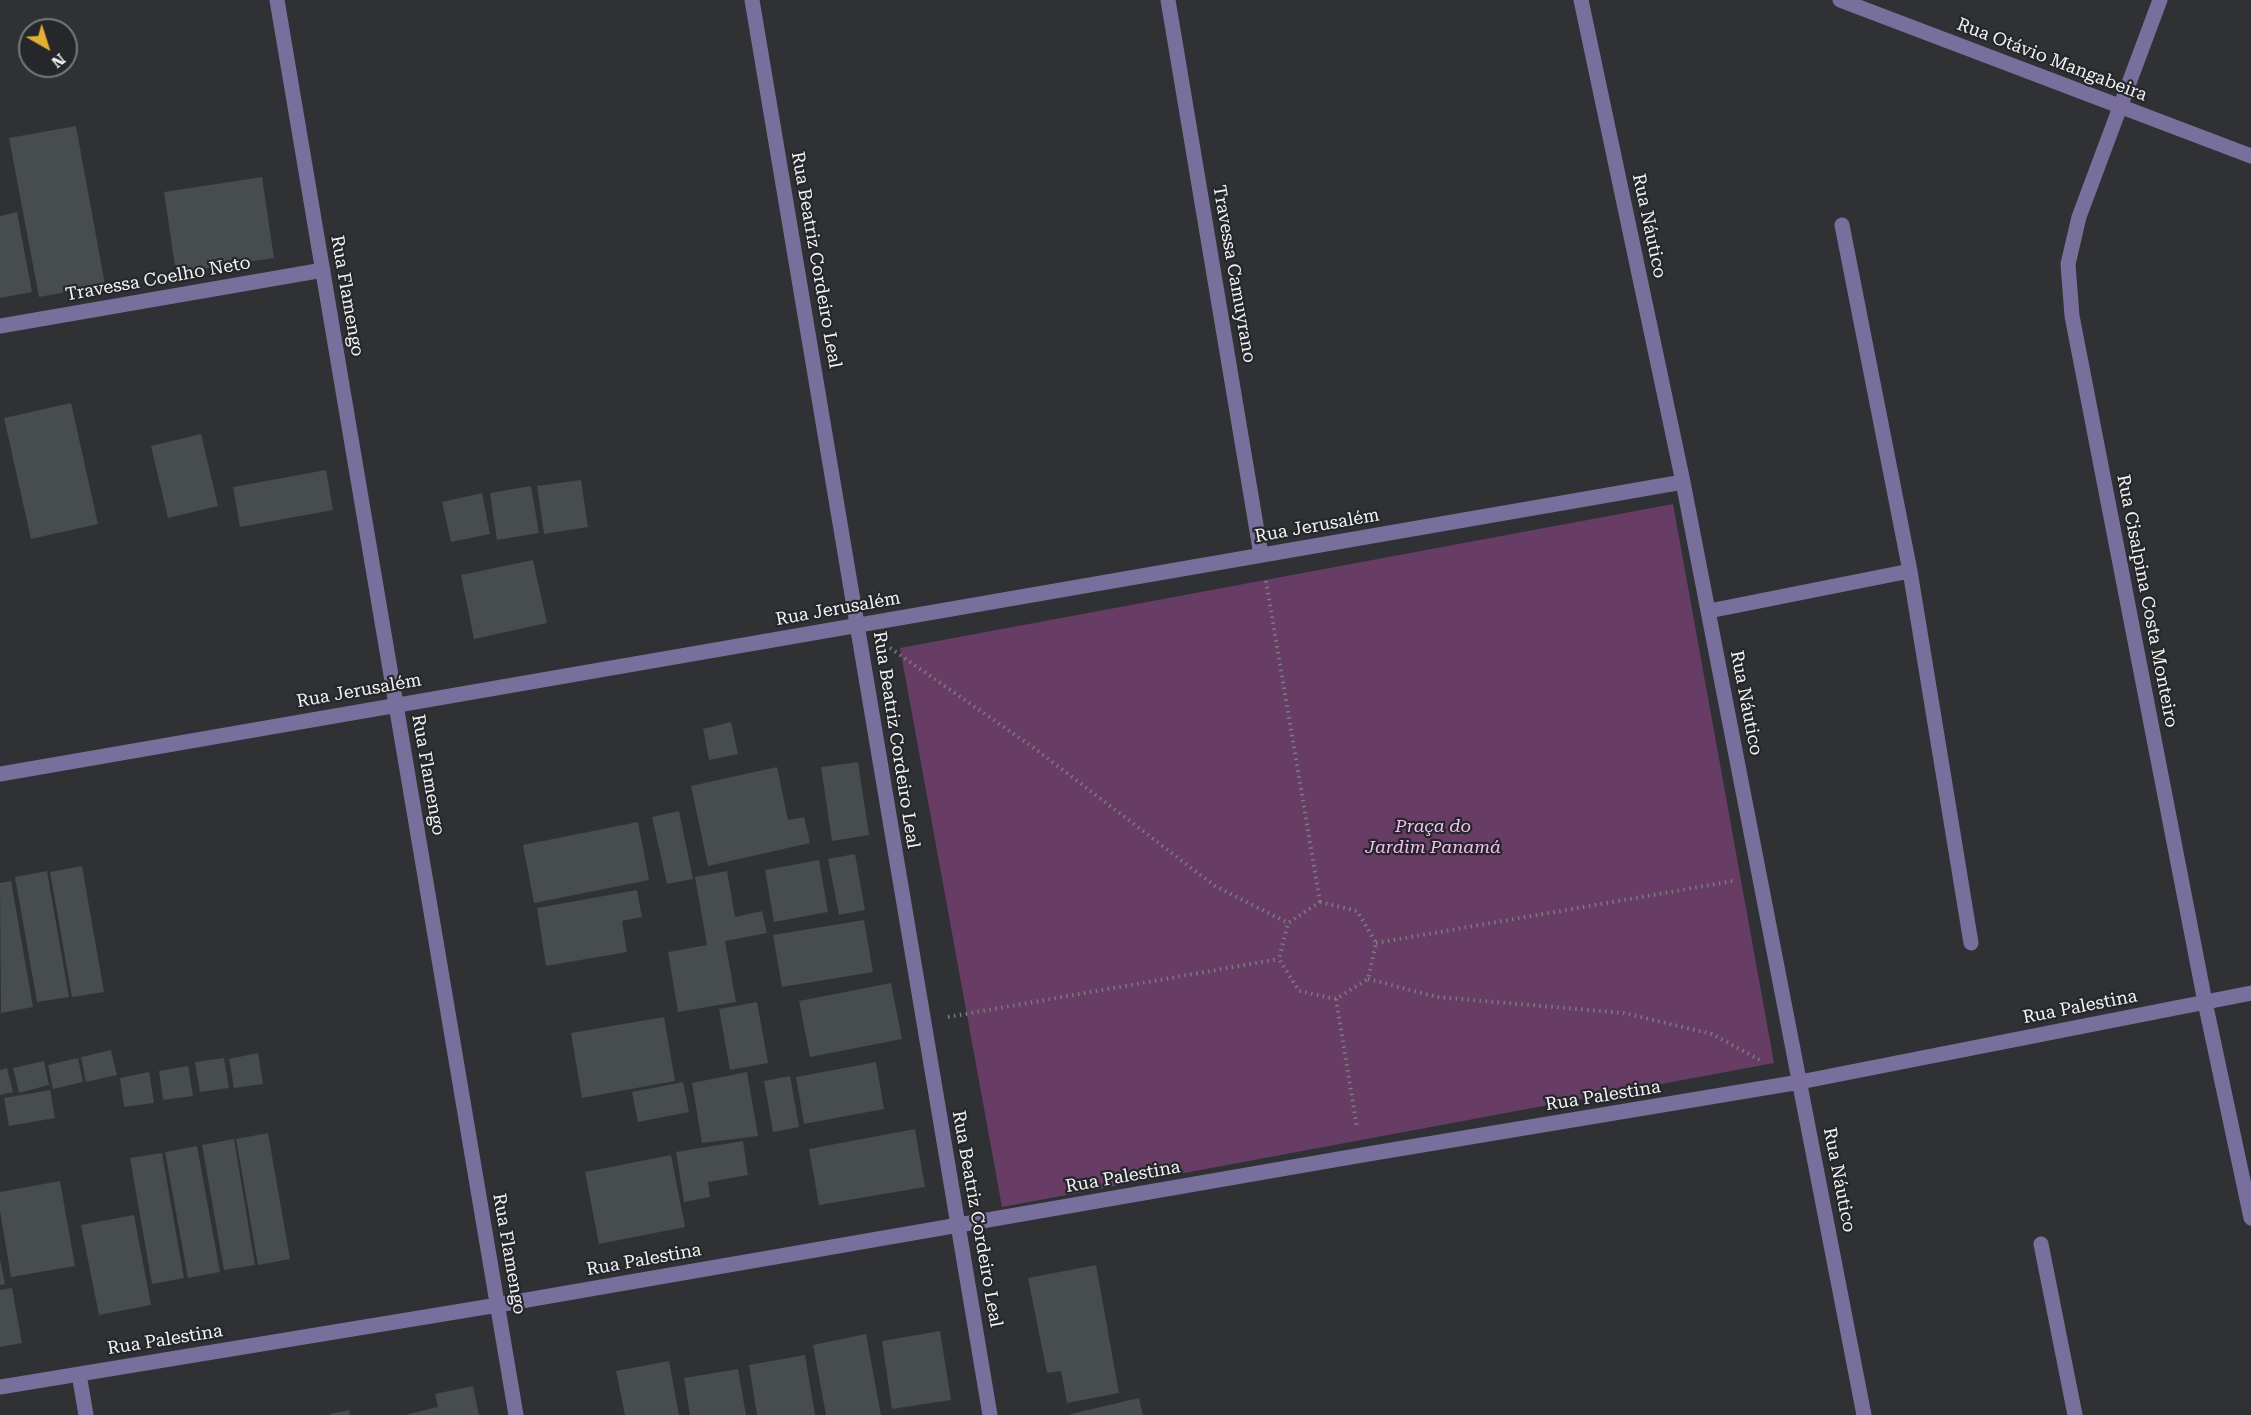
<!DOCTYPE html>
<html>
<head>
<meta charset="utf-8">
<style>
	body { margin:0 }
	#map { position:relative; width:2251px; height:1415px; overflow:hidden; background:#2f3135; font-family:"Roboto Serif",serif }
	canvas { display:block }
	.north { position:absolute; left:18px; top:18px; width:60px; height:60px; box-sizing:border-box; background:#25272b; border:2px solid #77797c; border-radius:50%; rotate:141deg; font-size:16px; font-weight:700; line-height:24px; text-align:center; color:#f1f3f5 }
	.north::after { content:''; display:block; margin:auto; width:21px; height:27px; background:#e1af34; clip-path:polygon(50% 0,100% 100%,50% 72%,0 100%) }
</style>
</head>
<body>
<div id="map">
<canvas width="2251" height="1415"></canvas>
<div class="north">N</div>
</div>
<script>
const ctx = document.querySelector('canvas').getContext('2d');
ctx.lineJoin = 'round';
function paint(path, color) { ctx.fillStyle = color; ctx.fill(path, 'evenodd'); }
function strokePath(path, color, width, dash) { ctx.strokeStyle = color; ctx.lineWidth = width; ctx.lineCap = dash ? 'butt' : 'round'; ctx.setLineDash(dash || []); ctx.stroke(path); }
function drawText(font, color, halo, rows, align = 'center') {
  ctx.font = font + ' "Roboto Serif",serif'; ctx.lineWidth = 4.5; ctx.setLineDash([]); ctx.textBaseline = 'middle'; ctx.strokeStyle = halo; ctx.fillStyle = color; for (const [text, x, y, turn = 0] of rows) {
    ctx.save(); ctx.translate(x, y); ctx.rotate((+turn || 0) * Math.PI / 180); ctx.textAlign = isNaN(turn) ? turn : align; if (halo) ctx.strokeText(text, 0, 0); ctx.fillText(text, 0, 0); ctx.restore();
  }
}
paint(new Path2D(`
	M 1673,504 L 1774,1063 L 1002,1207 L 900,648 Z`), '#673c65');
paint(new Path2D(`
	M 76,126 L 105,285 L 39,297 L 9,138 Z
	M 262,177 L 274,258 L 176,273 L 164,192 Z
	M 17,212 L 32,292 L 0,298 L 0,216 Z
	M 71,403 L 98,524 L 31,539 L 4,418 Z
	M 201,434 L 218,506 L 168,518 L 151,446 Z
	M 326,470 L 333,510 L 240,527 L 233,487 Z
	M 581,480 L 588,527 L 544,534 L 537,486 Z
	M 531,486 L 539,533 L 497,540 L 490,493 Z
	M 482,493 L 490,534 L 451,542 L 442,502 Z
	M 533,560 L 547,623 L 474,639 L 461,575 Z
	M 731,722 L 738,754 L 709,760 L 703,729 Z
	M 858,762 L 869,835 L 832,841 L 821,767 Z
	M 777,767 L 788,820 L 804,817 L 810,843 L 708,866 L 691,786 Z
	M 679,811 L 693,879 L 667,884 L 652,817 Z
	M 638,822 L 649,880 L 534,903 L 523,845 Z
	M 855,854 L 865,910 L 839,915 L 828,859 Z
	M 819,860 L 828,912 L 774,922 L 765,870 Z
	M 82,866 L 104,992 L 72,997 L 50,872 Z
	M 47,871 L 69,997 L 37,1002 L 15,877 Z
	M 727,871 L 735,917 L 762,911 L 767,933 L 725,941 L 736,1002 L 678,1012 L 668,952 L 707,945 L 695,877 Z
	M 11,881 L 33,1007 L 1,1013 L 0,883 Z
	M 637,890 L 642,917 L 622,921 L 627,952 L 546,966 L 537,908 Z
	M 864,920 L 873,972 L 782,987 L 773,935 Z
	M 891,983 L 902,1039 L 810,1057 L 799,1001 Z
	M 757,1002 L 768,1063 L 730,1070 L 719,1009 Z
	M 664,1017 L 675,1081 L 582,1098 L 571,1033 Z
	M 111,1050 L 117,1075 L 86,1082 L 81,1057 Z
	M 258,1053 L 263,1084 L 234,1088 L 229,1059 Z
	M 78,1058 L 83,1082 L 53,1089 L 48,1065 Z
	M 224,1058 L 229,1088 L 200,1092 L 195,1062 Z
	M 44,1061 L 49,1085 L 19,1093 L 13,1068 Z
	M 876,1062 L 884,1109 L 804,1124 L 796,1077 Z
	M 188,1066 L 193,1096 L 163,1100 L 159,1071 Z
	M 7,1068 L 13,1092 L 0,1095 L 0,1070 Z
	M 149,1072 L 154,1103 L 124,1107 L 120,1078 Z
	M 747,1072 L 758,1136 L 702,1143 L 692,1083 Z
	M 790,1076 L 799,1127 L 773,1132 L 764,1081 Z
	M 683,1082 L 689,1112 L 638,1122 L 632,1092 Z
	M 50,1090 L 55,1118 L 9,1126 L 4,1098 Z
	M 915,1129 L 925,1187 L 819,1205 L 809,1149 Z
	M 268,1133 L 290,1259 L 258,1265 L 236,1139 Z
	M 234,1139 L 255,1265 L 224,1270 L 202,1145 Z
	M 743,1141 L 748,1175 L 708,1182 L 710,1197 L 684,1202 L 676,1152 Z
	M 197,1146 L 220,1272 L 188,1278 L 165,1152 Z
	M 162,1153 L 184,1278 L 152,1284 L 130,1158 Z
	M 671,1155 L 685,1227 L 599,1244 L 585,1172 Z
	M 60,1181 L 75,1266 L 11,1277 L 0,1211 L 0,1192 Z
	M 134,1215 L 151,1305 L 99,1315 L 81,1225 Z
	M 0,1259 L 5,1284 L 0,1285 Z
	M 1096,1265 L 1119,1393 L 1067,1403 L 1061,1371 L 1047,1373 L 1028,1278 Z
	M 12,1288 L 22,1343 L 0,1347 L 0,1290 Z
	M 940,1331 L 951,1400 L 892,1409 L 882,1341 Z
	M 866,1334 L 881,1415 L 826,1415 L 813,1345 Z
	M 805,1355 L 815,1415 L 757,1415 L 749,1365 Z
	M 669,1361 L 679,1415 L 625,1415 L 616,1371 Z
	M 738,1369 L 746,1415 L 690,1415 L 684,1378 Z
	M 473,1386 L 479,1415 L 405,1415 L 438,1407 L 435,1394 Z
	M 1139,1398 L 1143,1415 L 1071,1415 L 1071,1414 Z
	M 349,1410 L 350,1415 L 330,1415 L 330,1414 Z`), '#474c4e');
strokePath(new Path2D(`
	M 1266,581 L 1320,902
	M 890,648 L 1034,748 L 1215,886 L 1288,923
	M 1320,902 L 1357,911 L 1376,943 L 1368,979 L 1336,999 L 1299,991 L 1279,959 L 1288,923 Z
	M 1376,943 L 1733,881
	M 1368,979 L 1437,997 L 1624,1013 L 1712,1034 L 1760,1060
	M 1336,999 L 1357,1128
	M 948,1017 L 1279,959`), '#7a7c7f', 4, [1.5, 4.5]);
strokePath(new Path2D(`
	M 277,0 L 516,1415
	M 752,0 L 990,1415
	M 1168,0 L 1261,555
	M 1581,0 L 1683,482 L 1864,1415
	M 1840,0 L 2251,156
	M 2160,0 L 2079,217 L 2068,264 L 2072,316 L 2205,1002 L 2251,1218
	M 1842,225 L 1910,571 L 1971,943
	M 0,326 L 323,270
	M 1709,611 L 1910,571
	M 0,774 L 1683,482
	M 2041,1244 L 2075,1415
	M 79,1374 L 86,1415
	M 0,1387 L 498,1305 L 1362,1155 L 1800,1082 L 2251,993`), '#796f9c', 15);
drawText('18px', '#f1f3f5', '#25272b', [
	["Rua Otávio Mangabeira",2052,60,21],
	["Rua Náutico",1649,226,78],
	["Rua Beatriz Cordeiro Leal",816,260,80],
	["Travessa Camuyrano",1234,274,80],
	["Travessa Coelho Neto",158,279,-10],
	["Rua Flamengo",347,296,80],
	["Rua Jerusalém",1317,526,-10],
	["Rua Cisalpina Costa Monteiro",2147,601,79],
	["Rua Jerusalém",838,609,-10],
	["Rua Jerusalém",359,691,-10],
	["Rua Náutico",1746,703,79],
	["Rua Beatriz Cordeiro Leal",896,740,81],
	["Rua Flamengo",428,775,80],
	["Rua Palestina",2080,1007,-11],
	["Rua Palestina",1603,1096,-9],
	["Rua Palestina",1123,1177,-10],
	["Rua Náutico",1839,1180,79],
	["Rua Beatriz Cordeiro Leal",977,1219,80],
	["Rua Flamengo",509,1254,80],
	["Rua Palestina",644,1260,-10],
	["Rua Palestina",165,1340,-9]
]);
drawText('italic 18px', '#fabdf5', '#25272b', [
	["Praça do",1433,827],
	["Jardim Panamá",1433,848]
]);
</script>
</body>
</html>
